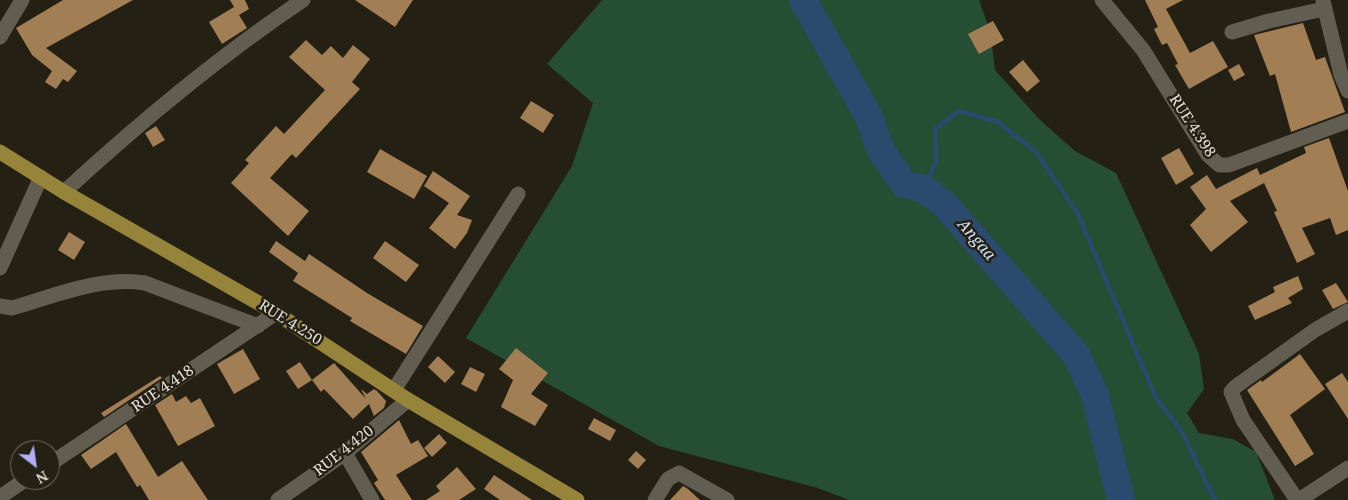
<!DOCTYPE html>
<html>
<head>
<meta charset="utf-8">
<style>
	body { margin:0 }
	#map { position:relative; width:1348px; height:500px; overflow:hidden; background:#242014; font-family:"Noto Serif",serif }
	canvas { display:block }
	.north { position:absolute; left:10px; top:440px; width:50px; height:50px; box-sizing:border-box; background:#242014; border:1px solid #716e64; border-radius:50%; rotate:150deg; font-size:14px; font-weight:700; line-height:20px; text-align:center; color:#e5e3db }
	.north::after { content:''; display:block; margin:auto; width:18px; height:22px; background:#b0aefa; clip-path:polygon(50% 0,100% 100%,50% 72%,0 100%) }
</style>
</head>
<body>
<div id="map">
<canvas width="1348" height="500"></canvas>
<div class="north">N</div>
</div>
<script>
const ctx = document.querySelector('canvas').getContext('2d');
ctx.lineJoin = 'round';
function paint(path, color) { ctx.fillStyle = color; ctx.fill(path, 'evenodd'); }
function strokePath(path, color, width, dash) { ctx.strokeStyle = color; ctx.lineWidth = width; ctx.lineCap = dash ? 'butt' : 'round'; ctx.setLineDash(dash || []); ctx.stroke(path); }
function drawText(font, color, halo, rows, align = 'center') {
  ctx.font = font + ' "Noto Serif",serif'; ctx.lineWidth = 5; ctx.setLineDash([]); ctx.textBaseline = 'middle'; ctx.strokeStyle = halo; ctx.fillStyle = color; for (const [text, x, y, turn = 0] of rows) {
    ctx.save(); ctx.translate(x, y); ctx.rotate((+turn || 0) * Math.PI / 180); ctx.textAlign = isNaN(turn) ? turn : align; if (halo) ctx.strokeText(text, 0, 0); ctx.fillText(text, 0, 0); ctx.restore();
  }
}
paint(new Path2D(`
	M 602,0 L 979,0 L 990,31 L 995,70 L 1039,119 L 1075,151 L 1116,173 L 1199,354 L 1204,389 L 1187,413 L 1199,433 L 1233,439 L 1256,452 L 1275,500 L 849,500 L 818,488 L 659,446 L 466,338 L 572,166 L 593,103 L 547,64 Z`), '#264e33');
strokePath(new Path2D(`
	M 924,189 L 936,162 L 935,129 L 959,111 L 998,122 L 1037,153 L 1078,214 L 1156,398 L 1182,432 L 1215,500`), '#2c496e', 4.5);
strokePath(new Path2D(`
	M 803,0 L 868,115 L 881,151 L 904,184 L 924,189 L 945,205 L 1077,356 L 1095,395 L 1121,500`), '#2c496e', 28);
paint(new Path2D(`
	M 63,0 L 133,0 L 46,48 L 77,71 L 68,82 L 63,79 L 56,89 L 45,82 L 52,71 L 32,55 L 16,28 Z
	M 230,0 L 245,0 L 249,9 L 239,15 L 247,28 L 222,44 L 209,22 L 234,7 Z
	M 355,0 L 413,0 L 395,27 Z
	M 1145,0 L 1183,0 L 1166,9 L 1190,53 L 1213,41 L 1228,67 L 1189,89 L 1175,65 L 1178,64 L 1167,43 L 1162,45 L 1154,29 L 1158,27 Z
	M 993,21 L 1004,40 L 979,54 L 968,34 Z
	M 1303,23 L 1316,60 L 1325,57 L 1345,112 L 1291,132 L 1275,74 L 1270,76 L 1254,35 Z
	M 306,40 L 322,55 L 331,46 L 343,58 L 353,45 L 370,59 L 352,82 L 360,89 L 296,158 L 292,154 L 270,178 L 309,211 L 288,236 L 231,183 L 249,163 L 245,160 L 276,126 L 284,134 L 325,90 L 289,57 Z
	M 1023,60 L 1040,81 L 1027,92 L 1009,72 Z
	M 1239,64 L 1245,75 L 1234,81 L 1228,70 Z
	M 531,101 L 554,115 L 543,133 L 520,118 Z
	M 156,126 L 165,140 L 153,147 L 145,133 Z
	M 1329,138 L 1348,191 L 1348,230 L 1336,235 L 1330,218 L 1302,228 L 1315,254 L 1297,263 L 1274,212 L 1277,211 L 1264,183 L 1230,201 L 1248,222 L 1211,252 L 1190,225 L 1206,209 L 1190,187 L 1207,175 L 1216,189 L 1257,168 L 1260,175 L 1306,153 L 1304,147 Z
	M 1179,148 L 1194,174 L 1176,185 L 1161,158 Z
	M 380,149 L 427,176 L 414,199 L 367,172 Z
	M 433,171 L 470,196 L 457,215 L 472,220 L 467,233 L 455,249 L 429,228 L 449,203 L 424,186 Z
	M 69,232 L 85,242 L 74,260 L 58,250 Z
	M 276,241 L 305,261 L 309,254 L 367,293 L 423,326 L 406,354 L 350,321 L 352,318 L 293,281 L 298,273 L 269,252 Z
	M 385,241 L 419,265 L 406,282 L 373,258 Z
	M 1298,276 L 1303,289 L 1288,298 L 1292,303 L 1255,320 L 1248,306 L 1275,292 L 1273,287 Z
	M 1336,283 L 1348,302 L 1333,309 L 1322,290 Z
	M 516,348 L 548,373 L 531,394 L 548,405 L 535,426 L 501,407 L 513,380 L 499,369 Z
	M 243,349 L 260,379 L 234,394 L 217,364 Z
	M 1300,354 L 1325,389 L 1290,415 L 1314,454 L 1295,466 L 1247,390 L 1261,380 L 1262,382 Z
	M 438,356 L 455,372 L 445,383 L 428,367 Z
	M 300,362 L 312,380 L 298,389 L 286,371 Z
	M 334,363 L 366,399 L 361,389 L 367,394 L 374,389 L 377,391 L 386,401 L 384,408 L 374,416 L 369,404 L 353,419 L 324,389 L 321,392 L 312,380 Z
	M 470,367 L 485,374 L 476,392 L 461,384 Z
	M 1342,373 L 1348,382 L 1348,419 L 1325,384 Z
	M 160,376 L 162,378 L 104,417 L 101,413 Z
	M 172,394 L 176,402 L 186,396 L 191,403 L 200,398 L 215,426 L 178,446 L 155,405 Z
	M 594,418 L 616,430 L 610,441 L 588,429 Z
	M 399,420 L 411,444 L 418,440 L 428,456 L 396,475 L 412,500 L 385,500 L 374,483 L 378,480 L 361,452 Z
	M 126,424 L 158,477 L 182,461 L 208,500 L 149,500 L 140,485 L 137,487 L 116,452 L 91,469 L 81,455 Z
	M 439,434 L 447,443 L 432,457 L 424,448 Z
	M 636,451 L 646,460 L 638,469 L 628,460 Z
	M 457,467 L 476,489 L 459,500 L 426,500 L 440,491 L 436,486 Z
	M 494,475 L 532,500 L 500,500 L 484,489 Z
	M 683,486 L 688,489 L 700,500 L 670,500 Z`), '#a27e55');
strokePath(new Path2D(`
	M 1102,0 L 1143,50 L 1208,155 L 1219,165 L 1229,165 L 1348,121
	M 1323,1 L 1341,75 L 1348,91
	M 1232,32 L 1269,21 L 1324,9
	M 0,37 L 22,0
	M 64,192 C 139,123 218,57 303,0
	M 0,268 L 41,177
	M 0,306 L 12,308 C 54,296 100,276 145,283 L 258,326
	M 394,390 L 518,194
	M 345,453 L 372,500
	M 50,464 L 276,313
	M 0,497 L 25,480
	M 278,500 L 345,453 L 408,400
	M 655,500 L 668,479 L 679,473 L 727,500
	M 1297,500 L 1243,420 L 1231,392 L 1235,387 L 1315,330 L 1348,311
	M 1299,500 L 1348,468`), '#615d50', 15);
strokePath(new Path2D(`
	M 0,152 L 64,192 L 276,313 L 408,400 L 577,500`), '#96843a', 15);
drawText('15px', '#e5e3db', '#242014', [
	["RUE 4.398",1192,126,57],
	["RUE 4.250",290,323,32],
	["RUE 4.418",163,389,-34],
	["RUE 4.420",344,451,-38]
]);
drawText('italic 16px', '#cee1fb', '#242014', [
	["Angaa",976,240,49]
]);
</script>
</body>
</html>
